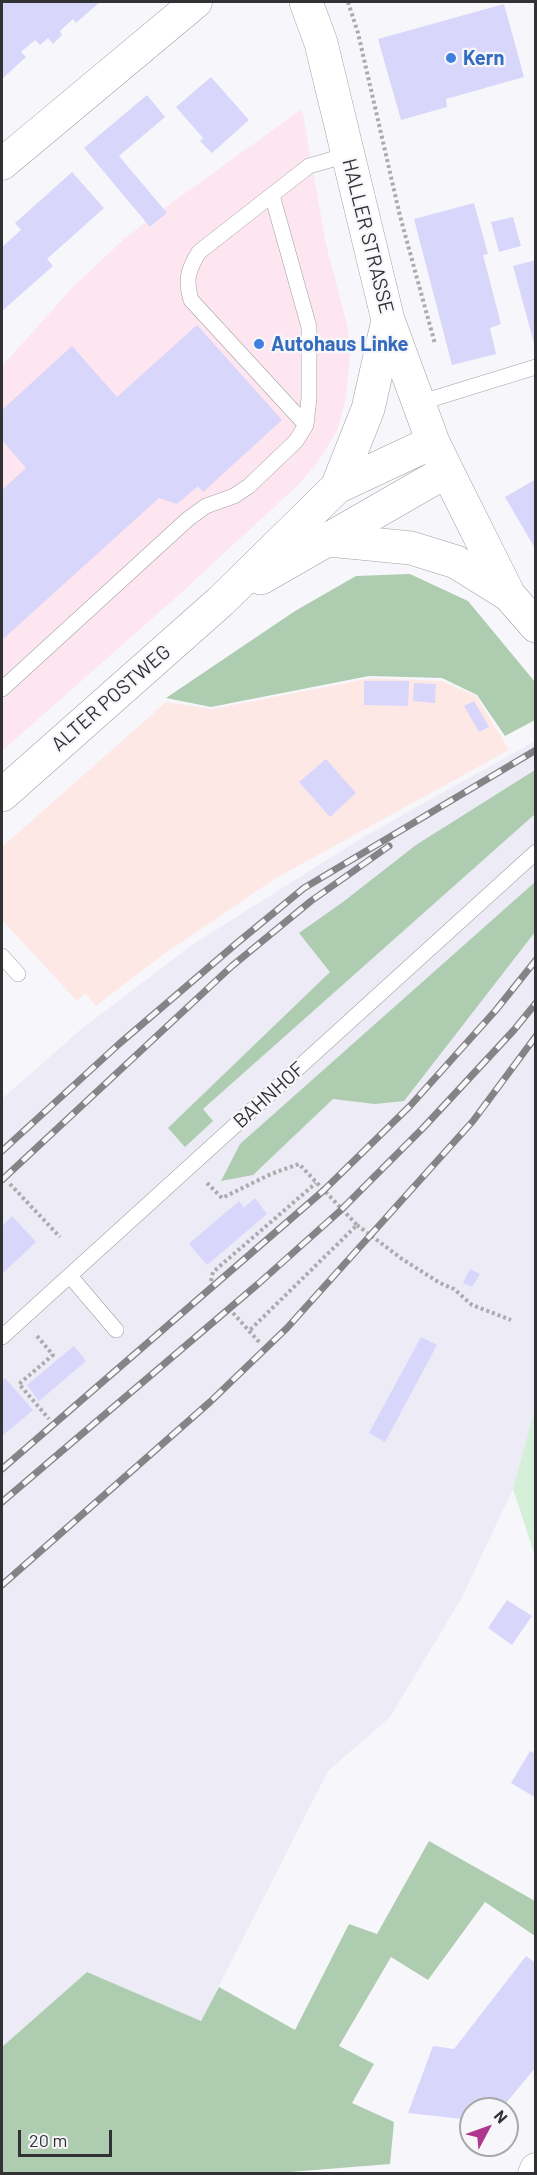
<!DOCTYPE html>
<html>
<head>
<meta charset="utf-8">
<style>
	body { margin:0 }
	#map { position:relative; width:537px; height:2175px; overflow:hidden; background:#f7f7fb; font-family:Barlow,sans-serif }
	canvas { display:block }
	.frame { position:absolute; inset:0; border:3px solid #323234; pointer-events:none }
	.north { position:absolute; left:459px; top:2097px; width:60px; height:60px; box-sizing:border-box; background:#f7f7fb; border:2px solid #a8a8ab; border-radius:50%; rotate:49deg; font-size:16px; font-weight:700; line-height:24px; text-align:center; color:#323234 }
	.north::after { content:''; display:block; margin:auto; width:21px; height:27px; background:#ae368c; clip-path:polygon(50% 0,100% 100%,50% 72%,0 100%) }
	.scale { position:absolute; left:18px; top:2130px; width:94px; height:27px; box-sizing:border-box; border:3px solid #323234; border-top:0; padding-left:8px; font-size:18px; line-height:21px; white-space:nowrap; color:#323234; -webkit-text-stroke:4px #f7f7fb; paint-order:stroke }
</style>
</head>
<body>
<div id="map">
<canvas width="537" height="2175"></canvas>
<div class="frame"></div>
<div class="north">N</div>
<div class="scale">20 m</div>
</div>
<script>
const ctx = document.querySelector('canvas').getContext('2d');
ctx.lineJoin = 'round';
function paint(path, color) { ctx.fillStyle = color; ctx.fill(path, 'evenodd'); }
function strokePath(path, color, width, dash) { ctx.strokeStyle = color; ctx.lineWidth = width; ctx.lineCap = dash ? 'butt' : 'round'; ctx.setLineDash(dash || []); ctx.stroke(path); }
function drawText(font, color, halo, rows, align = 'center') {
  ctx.font = font + ' Barlow,sans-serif'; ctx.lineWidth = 4.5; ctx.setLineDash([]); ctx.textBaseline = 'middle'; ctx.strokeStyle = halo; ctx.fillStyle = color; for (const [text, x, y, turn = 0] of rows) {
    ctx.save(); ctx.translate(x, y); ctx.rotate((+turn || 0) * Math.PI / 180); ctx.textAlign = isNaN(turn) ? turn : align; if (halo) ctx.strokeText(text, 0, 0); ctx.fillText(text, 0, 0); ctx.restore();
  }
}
paint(new Path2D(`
	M 302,109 L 326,244 L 348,328 L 350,356 L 346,398 L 337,431 L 318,462 L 296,487 L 181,593 L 2,751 L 2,366 L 72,288 L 124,239 L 146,222 L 151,227 L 167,213 L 163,209 Z`), '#fee6f0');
paint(new Path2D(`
	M 371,678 L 442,681 L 476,696 L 509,750 L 276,878 L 161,956 L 96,1006 L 85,993 L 77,1001 L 2,920 L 2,847 L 166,702 L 212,709 Z`), '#fde8e6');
paint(new Path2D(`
	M 535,741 L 536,1409 L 513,1489 L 461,1599 L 390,1717 L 328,1771 L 201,2021 L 87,1972 L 2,2047 L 2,1099 L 80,1030 L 195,943 L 365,836 Z`), '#ecebf6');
paint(new Path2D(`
	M 535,1409 L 536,1556 L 535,1556 L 513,1489 Z`), '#d6efd8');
paint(new Path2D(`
	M 410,574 L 468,601 L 535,682 L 535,720 L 505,736 L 477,695 L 442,678 L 369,676 L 211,707 L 166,698 L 295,611 L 356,576 Z
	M 535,770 L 535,814 L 203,1109 L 213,1121 L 185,1147 L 168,1128 L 330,972 L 299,933 L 343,902 L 416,845 Z
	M 535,882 L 535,932 L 404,1101 L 375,1104 L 333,1099 L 253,1175 L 221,1181 L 240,1144 Z
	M 429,1841 L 535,1901 L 535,1936 L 485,1902 L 428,1980 L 391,1957 L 339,2046 L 374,2064 L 352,2103 L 394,2122 L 390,2164 L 265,2174 L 2,2173 L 2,2047 L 87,1972 L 201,2021 L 219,1987 L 295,2030 L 349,1924 L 377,1934 Z`), '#aeccb0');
paint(new Path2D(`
	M 2,2 L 100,2 L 76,23 L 73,19 L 60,31 L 62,35 L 53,44 L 48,38 L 40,45 L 35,40 L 21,52 L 26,57 L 2,79 Z
	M 504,4 L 524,77 L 446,99 L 447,107 L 401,120 L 378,39 Z
	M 211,77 L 249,120 L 212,153 L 200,141 L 203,138 L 176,107 Z
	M 147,95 L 165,117 L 119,156 L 167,213 L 150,227 L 84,148 Z
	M 72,172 L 104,208 L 47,259 L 53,266 L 2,311 L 2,247 L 21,230 L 15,223 Z
	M 474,203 L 488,254 L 483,255 L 501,324 L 490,328 L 496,354 L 452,365 L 414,219 Z
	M 513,217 L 521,246 L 499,252 L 491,222 Z
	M 536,260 L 536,347 L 535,347 L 513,266 Z
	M 197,325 L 282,420 L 203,492 L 198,486 L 177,504 L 159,498 L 2,640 L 2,490 L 26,468 L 2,440 L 2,410 L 72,346 L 117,397 Z
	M 536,479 L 536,550 L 505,497 Z
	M 364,681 L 409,681 L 408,706 L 364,705 Z
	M 414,683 L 436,684 L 435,703 L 413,701 Z
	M 474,701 L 489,727 L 479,732 L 464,706 Z
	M 326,759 L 356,793 L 330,817 L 299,782 Z
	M 255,1198 L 267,1214 L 207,1265 L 189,1244 L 239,1201 L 244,1208 Z
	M 12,1216 L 36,1242 L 2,1274 L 2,1226 Z
	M 470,1269 L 480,1274 L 472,1287 L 463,1283 Z
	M 421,1337 L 437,1345 L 385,1442 L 369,1433 Z
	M 74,1346 L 86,1361 L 39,1401 L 27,1385 Z
	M 5,1378 L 33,1410 L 2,1436 L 2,1381 Z
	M 507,1600 L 532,1616 L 512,1645 L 488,1628 Z
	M 530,1751 L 536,1754 L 536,1798 L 511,1783 Z
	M 526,1956 L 536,1963 L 536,2067 L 501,2109 L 471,2109 L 471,2120 L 408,2113 L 433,2046 L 454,2049 Z`), '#d9d6fb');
const service = new Path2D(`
	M 419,403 L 536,367
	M 306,425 L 191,300 C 185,279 188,270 199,252 L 309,166 L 347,155
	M 2,689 L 188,519 L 206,506 L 234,496 L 249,486 L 296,441 L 306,425 L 309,398 L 309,327 L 272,195
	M 2,956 L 18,974
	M 70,1276 L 116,1330
	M 2,1337 L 536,852`);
const minor = new Path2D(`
	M 2,164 L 196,2
	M 534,2174 L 536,2169`);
const secondary = new Path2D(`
	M 306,2 L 321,43 L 388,320 L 433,442 L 447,471 L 509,595 L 536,626
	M 337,487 L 368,409 L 388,320
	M 329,540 L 411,548 L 456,562 L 509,595
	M 261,578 L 447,471
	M 2,795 L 221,601 L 337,487 L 433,442`);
strokePath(service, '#a0a0a4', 16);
strokePath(minor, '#a0a0a4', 33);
strokePath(secondary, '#a0a0a4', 34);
strokePath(new Path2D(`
	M 348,2 L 358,33 L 400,216 L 435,344
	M 207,1183 L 222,1198 L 271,1174 L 299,1164 L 357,1225 L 249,1331
	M 10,1184 L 60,1237
	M 357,1225 L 402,1259 L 440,1283 L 454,1289 L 472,1305 L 511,1320
	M 211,1281 L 213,1272 L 316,1183
	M 233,1313 L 260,1343
	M 37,1336 L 53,1355 L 19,1384 L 49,1419`), '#ababae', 4, [3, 3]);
strokePath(service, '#fff', 15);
strokePath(minor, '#fff', 32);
strokePath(secondary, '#fff', 33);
const rail = new Path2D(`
	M 2,1151 L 119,1044 L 237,943 L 304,888 L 536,750
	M 2,1180 L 232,966 L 311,901 L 389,846
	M 2,1469 L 323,1191 L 410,1106 L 496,1010 L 536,960
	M 2,1502 L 258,1284 L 341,1210 L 424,1127 L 514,1030 L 536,1003
	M 2,1585 L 210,1402 L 287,1328 L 473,1121 L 536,1036`);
strokePath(rail, '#848486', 7);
strokePath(rail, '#f7f7fb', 4.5, [14]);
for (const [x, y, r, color] of [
	[451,58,6,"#3f7fe0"],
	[259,344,6,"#3f7fe0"]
]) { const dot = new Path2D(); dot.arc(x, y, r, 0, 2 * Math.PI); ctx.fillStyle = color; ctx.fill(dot); strokePath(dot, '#f7f7fb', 2); }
drawText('bold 20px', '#366cbe', '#f7f7fb', [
	["Kern",463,58],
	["Autohaus Linke",271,344]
], 'left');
drawText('20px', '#323234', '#f7f7fb', [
	["HALLER STRASSE",368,236,76],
	["ALTER POSTWEG",111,698,-41],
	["BAHNHOF",269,1095,-42]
]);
</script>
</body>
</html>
